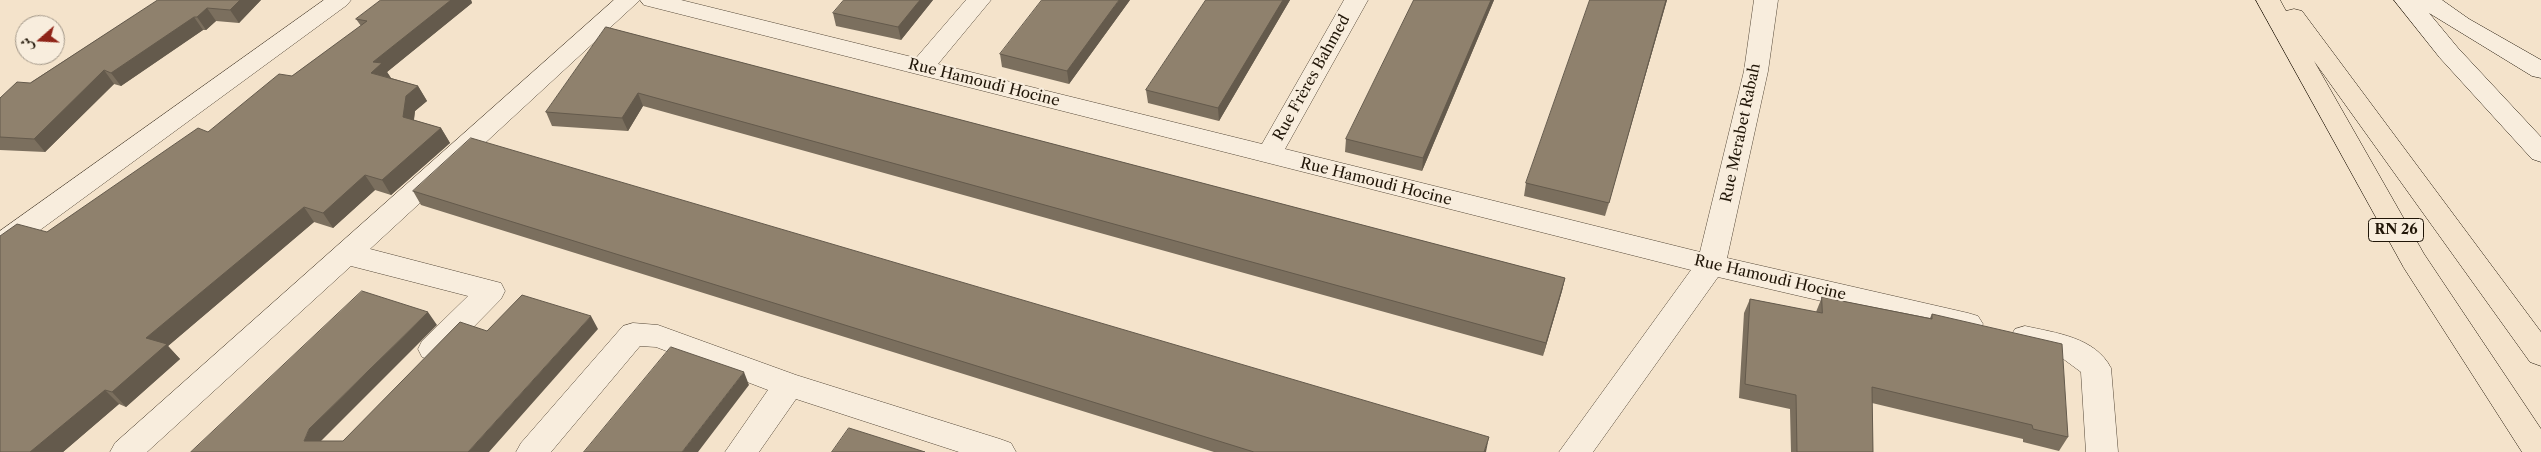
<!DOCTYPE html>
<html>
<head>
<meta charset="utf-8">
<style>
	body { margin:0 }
	#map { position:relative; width:2541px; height:452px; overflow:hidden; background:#f4e3cb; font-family:"Libre Caslon Text",Amiri,serif }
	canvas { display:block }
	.north { position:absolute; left:15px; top:15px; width:50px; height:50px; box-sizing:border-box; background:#f8eddd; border:1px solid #a29788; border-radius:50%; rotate:251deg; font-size:14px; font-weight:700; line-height:20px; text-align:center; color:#211608 }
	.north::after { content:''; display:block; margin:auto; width:18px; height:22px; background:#8f2418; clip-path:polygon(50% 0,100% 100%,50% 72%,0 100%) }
</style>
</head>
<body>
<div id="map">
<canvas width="2541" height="452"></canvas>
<div class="north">ش</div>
</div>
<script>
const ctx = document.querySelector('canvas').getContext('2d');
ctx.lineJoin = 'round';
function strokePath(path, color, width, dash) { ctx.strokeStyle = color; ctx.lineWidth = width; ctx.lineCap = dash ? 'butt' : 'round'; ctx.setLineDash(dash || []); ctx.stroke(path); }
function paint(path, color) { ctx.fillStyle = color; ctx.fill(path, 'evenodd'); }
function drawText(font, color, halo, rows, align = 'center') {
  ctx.font = font + ' "Libre Caslon Text",serif'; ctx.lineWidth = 4.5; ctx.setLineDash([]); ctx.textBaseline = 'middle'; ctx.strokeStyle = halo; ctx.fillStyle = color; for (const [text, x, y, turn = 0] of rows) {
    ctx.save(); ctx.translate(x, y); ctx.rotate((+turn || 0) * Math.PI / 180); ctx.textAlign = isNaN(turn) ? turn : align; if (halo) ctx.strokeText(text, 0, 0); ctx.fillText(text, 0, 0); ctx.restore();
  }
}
const minor = new Path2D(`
	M 324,0 L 351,0 L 347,5 L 10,252 L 0,255 L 0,231 Z
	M 614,0 L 640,0 L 370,249 L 501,283 L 505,291 L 501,299 L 444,357 L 433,361 L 422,357 L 418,349 L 422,341 L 468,296 L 351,266 L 147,452 L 110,452 L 115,443 Z
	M 640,0 L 681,0 L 916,58 L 966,0 L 991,0 L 938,64 L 1262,144 L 1344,0 L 1368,0 L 1285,149 L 1700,252 L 1744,71 L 1754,0 L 1778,0 L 1768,71 L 1727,258 L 1968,313 L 1978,316 L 1983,324 L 1978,332 L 1968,335 L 1718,277 L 1593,452 L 1559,452 L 1691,270 L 644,5 Z
	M 633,323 L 658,325 L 796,375 L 1000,439 L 1011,443 L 1016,452 L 959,452 L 796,399 L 759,452 L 725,452 L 768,390 L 656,347 L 640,346 L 551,452 L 516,452 L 521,443 L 623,326 Z
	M 2025,326 C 2056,333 2095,337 2111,368 L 2118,452 L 2086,452 L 2081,372 L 2062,358 L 2015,345 L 2010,337 L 2015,329 Z`);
const secondary = new Path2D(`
	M 2394,0 L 2442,0 L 2469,19 L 2541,60 L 2541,78 L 2532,76 L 2429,13 L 2458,48 L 2541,137 L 2541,162 L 2532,159 L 2440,58 Z`);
const primary = new Path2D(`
	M 2256,0 L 2280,0 L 2286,11 L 2294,9 L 2302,11 L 2541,332 L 2541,366 L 2530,362 L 2314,61 L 2424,254 L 2541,429 L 2541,452 L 2522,452 L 2404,268 Z`);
strokePath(minor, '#564939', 1);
strokePath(secondary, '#211608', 1);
strokePath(primary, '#211608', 1);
paint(minor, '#f8eddd');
paint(secondary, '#f8eddd');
paint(primary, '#f4e3cb');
paint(new Path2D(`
	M 158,0 L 261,0 L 239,23 L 216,21 L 206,30 L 203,30 L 121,86 L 114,84 L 45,152 L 0,150 L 0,98 L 30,83 Z
	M 381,0 L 471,0 L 472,3 L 387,72 L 391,78 L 418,86 L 427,101 L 415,111 L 414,120 L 441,128 L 450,143 L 391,195 L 375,190 L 333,228 L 314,222 L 168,346 L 180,359 L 126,407 L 119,404 L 63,452 L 0,452 L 47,232 L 208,132 L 292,76 L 361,26 L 356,19 Z
	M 933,0 L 901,40 L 836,26 L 833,13 Z
	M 1130,0 L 1069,84 L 1002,67 L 1000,54 Z
	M 1206,0 L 1290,0 L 1219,121 L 1148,103 L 1146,90 Z
	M 1414,0 L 1494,0 L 1422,171 L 1345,152 L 1346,139 Z
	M 1590,0 L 1667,0 L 1605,216 L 1524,196 L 1526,183 Z
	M 606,27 L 1565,278 L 1562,291 L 1543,356 L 643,106 L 628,131 L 552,126 L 546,112 Z
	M 413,191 L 1486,450 L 1486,452 L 1214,452 L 421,205 Z
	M 1822,297 L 1930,318 L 1932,314 L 2068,437 L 2059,451 L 2023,442 L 2023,439 L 1872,403 L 1873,452 L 1791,452 L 1790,409 L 1739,398 L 1744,313 L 1750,299 L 1816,312 Z`), '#7b6f5e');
paint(new Path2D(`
	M 240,0 L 261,0 L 239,23 L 230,10 Z
	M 451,0 L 471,0 L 472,3 L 387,72 L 391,78 L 371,73 L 373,62 Z
	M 920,0 L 933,0 L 901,40 L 898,27 Z
	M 1119,0 L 1130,0 L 1069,84 L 1067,71 Z
	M 1283,0 L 1290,0 L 1219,121 L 1218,108 Z
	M 1491,0 L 1494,0 L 1422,171 L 1423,158 Z
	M 1666,0 L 1667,0 L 1605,216 L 1609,203 Z
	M 207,8 L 216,21 L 206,30 L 197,17 Z
	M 194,17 L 203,30 L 121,86 L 111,73 Z
	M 104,70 L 114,84 L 45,152 L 34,139 Z
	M 418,86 L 427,101 L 415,111 L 412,132 L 403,117 L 406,96 Z
	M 638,93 L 643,106 L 628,131 L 622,118 Z
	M 441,128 L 450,143 L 391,195 L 382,180 Z
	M 365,175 L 375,190 L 333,228 L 323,213 Z
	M 304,207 L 314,222 L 168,346 L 180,359 L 126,407 L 112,392 L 146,338 Z
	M 1565,278 L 1562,291 L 1543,356 L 1546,343 Z
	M 428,312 L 437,325 L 320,442 L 304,441 L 309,429 Z
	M 591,316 L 598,329 L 489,452 L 468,452 Z
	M 744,372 L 749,385 L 698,452 L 682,452 Z
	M 105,390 L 119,404 L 63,452 L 30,452 Z
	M 1489,437 L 1486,452 L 1484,452 Z`), '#645a4c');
const building = new Path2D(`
	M 158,0 L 240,0 L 230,10 L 207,8 L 197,17 L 194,17 L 111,73 L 104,70 L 34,139 L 0,137 L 0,98 L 17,82 L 30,83 Z
	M 381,0 L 451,0 L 373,62 L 382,63 L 371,73 L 418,86 L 406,96 L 403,117 L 441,128 L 382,180 L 365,175 L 323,213 L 304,207 L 146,338 L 167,344 L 112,392 L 105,390 L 30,452 L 0,452 L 0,236 L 17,224 L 47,232 L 198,128 L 208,132 L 279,74 L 292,76 L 367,21 L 356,19 Z
	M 844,0 L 920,0 L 898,27 L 833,13 Z
	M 1042,0 L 1119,0 L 1067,71 L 1000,54 Z
	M 1206,0 L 1283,0 L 1218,108 L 1146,90 Z
	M 1414,0 L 1491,0 L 1423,158 L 1346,139 Z
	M 1590,0 L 1666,0 L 1609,203 L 1526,183 Z
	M 606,27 L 1565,278 L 1546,343 L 638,93 L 622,118 L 546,112 Z
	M 471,138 L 1489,437 L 1484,452 L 1254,452 L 413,191 Z
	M 362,291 L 428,312 L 309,429 L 304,441 L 343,441 L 460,322 L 487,331 L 522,295 L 591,316 L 468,452 L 191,452 Z
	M 1822,297 L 1932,319 L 1932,314 L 2062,344 L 2068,437 L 2033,429 L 2032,425 L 1872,387 L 1873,452 L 1797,452 L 1796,395 L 1745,384 L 1750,299 L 1822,313 Z
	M 671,347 L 744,372 L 682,452 L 584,452 Z
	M 849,428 L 925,452 L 832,452 Z`);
paint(building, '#8f816d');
strokePath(building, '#645a4c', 1);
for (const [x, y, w] of [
	[2396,230,55]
]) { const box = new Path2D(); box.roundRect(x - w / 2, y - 11.5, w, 23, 4); ctx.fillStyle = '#f8eddd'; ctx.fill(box); strokePath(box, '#211608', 1); }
drawText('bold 14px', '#211608', null, [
	["RN 26",2396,230]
]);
drawText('15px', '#211608', '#f8eddd', [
	["Rue Frères Bahmed",1312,78,-61],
	["Rue Hamoudi Hocine",984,83,14],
	["Rue Merabet Rabah",1741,133,-78],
	["Rue Hamoudi Hocine",1376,182,14],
	["Rue Hamoudi Hocine",1770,278,13]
]);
</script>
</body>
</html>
